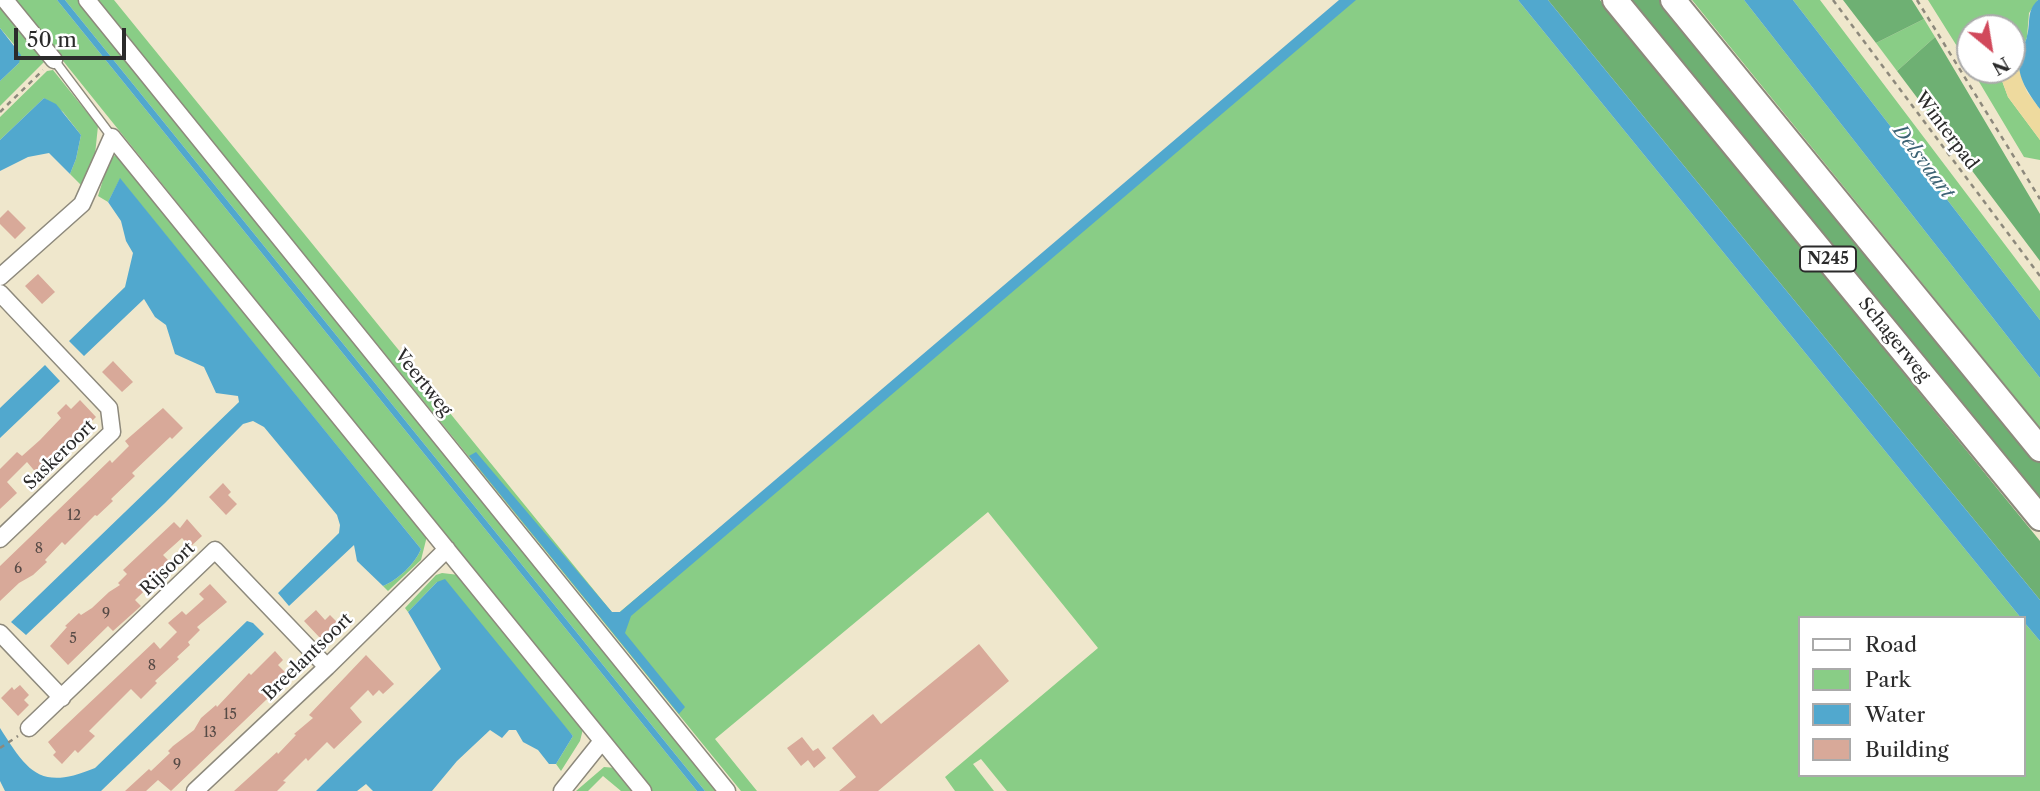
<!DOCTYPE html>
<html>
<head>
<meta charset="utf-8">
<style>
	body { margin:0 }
	#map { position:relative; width:2040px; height:791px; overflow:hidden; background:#efe7cc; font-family:"Libre Caslon Text",serif }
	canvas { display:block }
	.legend { position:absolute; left:1798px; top:616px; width:228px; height:161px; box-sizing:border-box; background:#fff; border:2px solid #aaa; margin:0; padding:9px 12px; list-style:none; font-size:21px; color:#2b2b2b }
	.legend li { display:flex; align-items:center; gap:14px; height:35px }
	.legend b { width:35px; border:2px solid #aaa }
	.north { position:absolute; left:1956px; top:14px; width:70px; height:70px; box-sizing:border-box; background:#fff; border:2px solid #aaa; border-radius:50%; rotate:150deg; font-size:19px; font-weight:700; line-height:28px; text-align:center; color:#2b2b2b }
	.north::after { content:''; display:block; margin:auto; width:24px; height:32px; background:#d1495b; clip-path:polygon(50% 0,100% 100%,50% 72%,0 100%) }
	.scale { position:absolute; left:14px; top:28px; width:112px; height:32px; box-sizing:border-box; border:4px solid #2b2b2b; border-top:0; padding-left:9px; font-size:21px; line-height:24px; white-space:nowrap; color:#2b2b2b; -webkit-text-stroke:5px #fff; paint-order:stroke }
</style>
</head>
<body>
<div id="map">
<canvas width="2040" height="791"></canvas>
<ul class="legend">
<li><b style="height:9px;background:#fff"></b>Road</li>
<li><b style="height:19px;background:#89cd86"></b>Park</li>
<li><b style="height:19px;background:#51a8ce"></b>Water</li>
<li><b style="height:19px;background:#d8a999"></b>Building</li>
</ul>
<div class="north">N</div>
<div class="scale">50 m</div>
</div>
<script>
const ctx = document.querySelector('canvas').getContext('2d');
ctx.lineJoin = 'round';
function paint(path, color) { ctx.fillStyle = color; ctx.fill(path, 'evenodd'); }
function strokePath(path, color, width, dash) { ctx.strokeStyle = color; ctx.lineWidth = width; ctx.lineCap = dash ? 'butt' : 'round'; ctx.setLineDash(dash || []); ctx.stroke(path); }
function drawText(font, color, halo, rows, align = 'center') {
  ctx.font = font + ' "Libre Caslon Text",serif'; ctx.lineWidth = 5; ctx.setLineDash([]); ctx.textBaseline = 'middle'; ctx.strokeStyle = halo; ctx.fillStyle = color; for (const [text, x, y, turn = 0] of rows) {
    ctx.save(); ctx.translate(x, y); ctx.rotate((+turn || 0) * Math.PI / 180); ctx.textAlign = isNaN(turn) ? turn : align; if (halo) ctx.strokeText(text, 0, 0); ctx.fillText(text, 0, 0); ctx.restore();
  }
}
paint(new Path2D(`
	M 14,0 L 57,0 L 697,791 L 651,791 Z
	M 65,0 L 79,0 L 720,791 L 705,791 Z
	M 97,0 L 114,0 L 615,616 L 1346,0 L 1518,0 L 2021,618 L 1800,618 L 1800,775 L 2024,775 L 2024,622 L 2040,641 L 2040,791 L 1007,791 L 981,759 L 973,764 L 994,791 L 955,791 L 945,777 L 1098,648 L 988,512 L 715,739 L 757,791 L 741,791 Z
	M 1692,0 L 1744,0 L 2040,378 L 2040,428 Z
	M 1793,0 L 1820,0 L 2040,291 L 2040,320 Z
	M 1928,0 L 2038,0 L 2029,13 L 2027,37 L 2019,58 L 2012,48 L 2012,28 L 1970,28 L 1970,67 Z
	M 0,5 L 45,61 L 0,106 L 0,81 L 19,63 L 17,48 L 0,28 Z
	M 1924,19 L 1935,37 L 1897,71 L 1876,43 Z
	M 53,70 L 98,126 L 94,164 L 85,189 L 70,174 L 76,159 L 81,135 L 63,112 L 44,98 L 0,140 L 0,117 L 47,71 Z
	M 1972,70 L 1998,70 L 2008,97 L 2040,140 L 2040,160 L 2024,157 Z
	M 119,152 L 427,536 L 421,560 L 388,591 L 383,586 C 398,580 415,564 421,549 L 120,179 L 108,202 L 98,196 L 109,160 Z
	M 442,573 L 459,575 L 583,729 L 580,741 L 561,771 L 556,764 L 573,736 L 437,582 L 408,612 L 405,608 L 436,575 Z
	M 604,767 L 616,768 L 635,791 L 621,791 L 603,776 L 588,791 L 576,791 Z`), '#89cd86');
paint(new Path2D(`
	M 1548,0 L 1600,0 L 2040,541 L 2040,600 Z
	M 1632,0 L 1661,0 L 2040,463 L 2040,502 Z
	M 1843,0 L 1912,0 L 1924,19 L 1876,43 Z
	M 1935,37 L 2040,214 L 2040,261 L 1897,71 Z`), '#6eb073');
paint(new Path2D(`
	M 2012,48 L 2019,58 L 2023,82 L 2027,92 L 2040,109 L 2040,140 L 2008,97 L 1998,70 L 2012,70 Z`), '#eeda9e');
paint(new Path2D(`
	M 57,0 L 65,0 L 705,791 L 697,791 Z
	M 1339,0 L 1356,0 L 631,616 L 625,633 L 685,707 L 679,714 L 469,456 L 476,452 L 612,612 L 620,612 Z
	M 1518,0 L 1548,0 L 2040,600 L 2040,641 L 2024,622 L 2024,618 L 2021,618 Z
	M 1744,0 L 1793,0 L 2040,320 L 2040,378 Z
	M 2038,0 L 2040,0 L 2040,109 C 2029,94 2017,78 2019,58 C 2020,50 2026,43 2027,36 C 2031,22 2026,11 2038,0 Z
	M 0,28 L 21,55 L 19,63 L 0,81 Z
	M 44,98 L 56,104 L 81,135 L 76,159 L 70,174 L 49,153 L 28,157 L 0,171 L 0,140 Z
	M 120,178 L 421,549 C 415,564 398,580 383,586 L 357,561 L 354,545 L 289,606 L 278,593 L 339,533 L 340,525 L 337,515 L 264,427 L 253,421 L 243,424 L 165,503 L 26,635 L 11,622 L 239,402 L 238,396 L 216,393 L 204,367 L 175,354 L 166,325 L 155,317 L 144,299 L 84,356 L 69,341 L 125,287 L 133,253 L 126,241 L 121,221 L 108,202 Z
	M 45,365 L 60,381 L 0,438 L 0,408 Z
	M 445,579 L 573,736 L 556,764 L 549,764 L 538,750 L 523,742 L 516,730 L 509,730 L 502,738 L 490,730 L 457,761 L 432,791 L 373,791 L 366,784 L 357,791 L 316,791 L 441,669 L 408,612 L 437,582 Z
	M 247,621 L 253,623 L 264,634 L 101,791 L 5,791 L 0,781 L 0,728 C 28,772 40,791 95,768 Z`), '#51a8ce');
paint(new Path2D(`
	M 8,210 L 26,228 L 15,239 L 0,224 L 0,218 Z
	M 38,274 L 55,292 L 42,304 L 25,286 Z
	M 113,361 L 133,382 L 122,392 L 102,372 Z
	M 80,400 L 96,417 L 38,475 L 27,462 L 7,482 L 17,493 L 0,509 L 0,469 L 17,452 L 22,456 L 40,440 L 61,418 L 57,413 L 66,404 L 71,409 Z
	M 163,408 L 183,428 L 172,439 L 170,437 L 132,473 L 135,476 L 111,499 L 113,501 L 97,516 L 95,515 L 65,545 L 62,542 L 45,560 L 47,562 L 33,575 L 19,583 L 0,601 L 0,566 L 110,460 L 112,463 L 129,446 L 125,441 Z
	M 223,483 L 231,492 L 228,495 L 237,504 L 226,515 L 209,497 Z
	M 187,519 L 202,536 L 190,547 L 182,538 L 163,555 L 172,564 L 135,600 L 141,606 L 113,631 L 108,626 L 68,665 L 50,646 L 67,627 L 65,626 L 79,613 L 81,615 L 92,608 L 109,592 L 120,585 L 118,583 L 127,574 L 123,570 L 174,522 L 180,528 Z
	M 210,584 L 227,602 L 197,627 L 200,630 L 188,642 L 190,645 L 177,657 L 179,659 L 155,681 L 157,683 L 141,699 L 131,689 L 89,731 L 95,736 L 78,753 L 75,750 L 62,764 L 53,755 L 56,752 L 48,742 L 154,642 L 160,649 L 177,632 L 168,623 L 182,611 L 186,615 L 204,599 L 199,594 Z
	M 316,610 L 325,620 L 330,615 L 343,628 L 332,639 L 327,634 L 321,639 L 304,621 Z
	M 979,644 L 1009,681 L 878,791 L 839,791 L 856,777 L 832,748 L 873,714 L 881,724 Z
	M 275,651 L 283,660 L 278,665 L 290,677 L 171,791 L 158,780 L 146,791 L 125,791 L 149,769 L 151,771 L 170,753 L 168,751 L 173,746 L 194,730 L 201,718 L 216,705 L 217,707 L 249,673 L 251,675 Z
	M 366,655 L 394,684 L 383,694 L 379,690 L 373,696 L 368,690 L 350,708 L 362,722 L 334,749 L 327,742 L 308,761 L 306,758 L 283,781 L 286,782 L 277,791 L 234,791 L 277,752 L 278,754 L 296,735 L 294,734 L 313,718 L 309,715 Z
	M 20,685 L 29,695 L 24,700 L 29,705 L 18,716 L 1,698 L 12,687 L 14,690 Z
	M 802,737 L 813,751 L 818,748 L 826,758 L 814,768 L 808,760 L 801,766 L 787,748 Z`), '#d8a999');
const lane = new Path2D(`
	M 54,60 L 112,137`);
const street = new Path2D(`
	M 5,0 L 54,60
	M 87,0 L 727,791
	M 0,277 L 82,204 L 112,137 L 643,791
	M 0,293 L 109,408 L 112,432 L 0,539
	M 0,633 L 62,698
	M 29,728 L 215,550 L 327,667
	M 195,791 L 327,667 L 447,549
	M 562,791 L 602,741`);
const primary = new Path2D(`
	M 1615,0 L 2040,518
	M 1673,0 L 2040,449`);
strokePath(lane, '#8d897c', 11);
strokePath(street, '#8d897c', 19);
strokePath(primary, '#8d897c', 28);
strokePath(new Path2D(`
	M 1833,0 L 2040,276
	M 1917,0 L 2040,199
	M 0,112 L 43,70
	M 0,748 L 18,736`), '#8d897c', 2.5, [5, 5]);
strokePath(lane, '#fff', 8);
strokePath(street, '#fff', 16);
strokePath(primary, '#fff', 24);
drawText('14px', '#564a46', null, [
	["12",74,516],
	["8",39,549],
	["6",18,569],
	["9",106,614],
	["5",73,639],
	["8",152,666],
	["15",230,715],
	["13",210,733],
	["9",177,765]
]);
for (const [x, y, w] of [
	[1828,259,56]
]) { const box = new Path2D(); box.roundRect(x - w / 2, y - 12.5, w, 25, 5); ctx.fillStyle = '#fff'; ctx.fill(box); strokePath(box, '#2b2b2b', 2); }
drawText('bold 16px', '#2b2b2b', null, [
	["N245",1828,259]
]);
drawText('18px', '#2b2b2b', '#fff', [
	["Winterpad",1946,131,53],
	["Schagerweg",1894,340,51],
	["Veertweg",423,383,51],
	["Saskeroort",60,455,-44],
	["Rijsoort",168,569,-44],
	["Breelantsoort",308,657,-44]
]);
drawText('italic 19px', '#3c6374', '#fff', [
	["Delsvaart",1923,162,53]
]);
</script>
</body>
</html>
